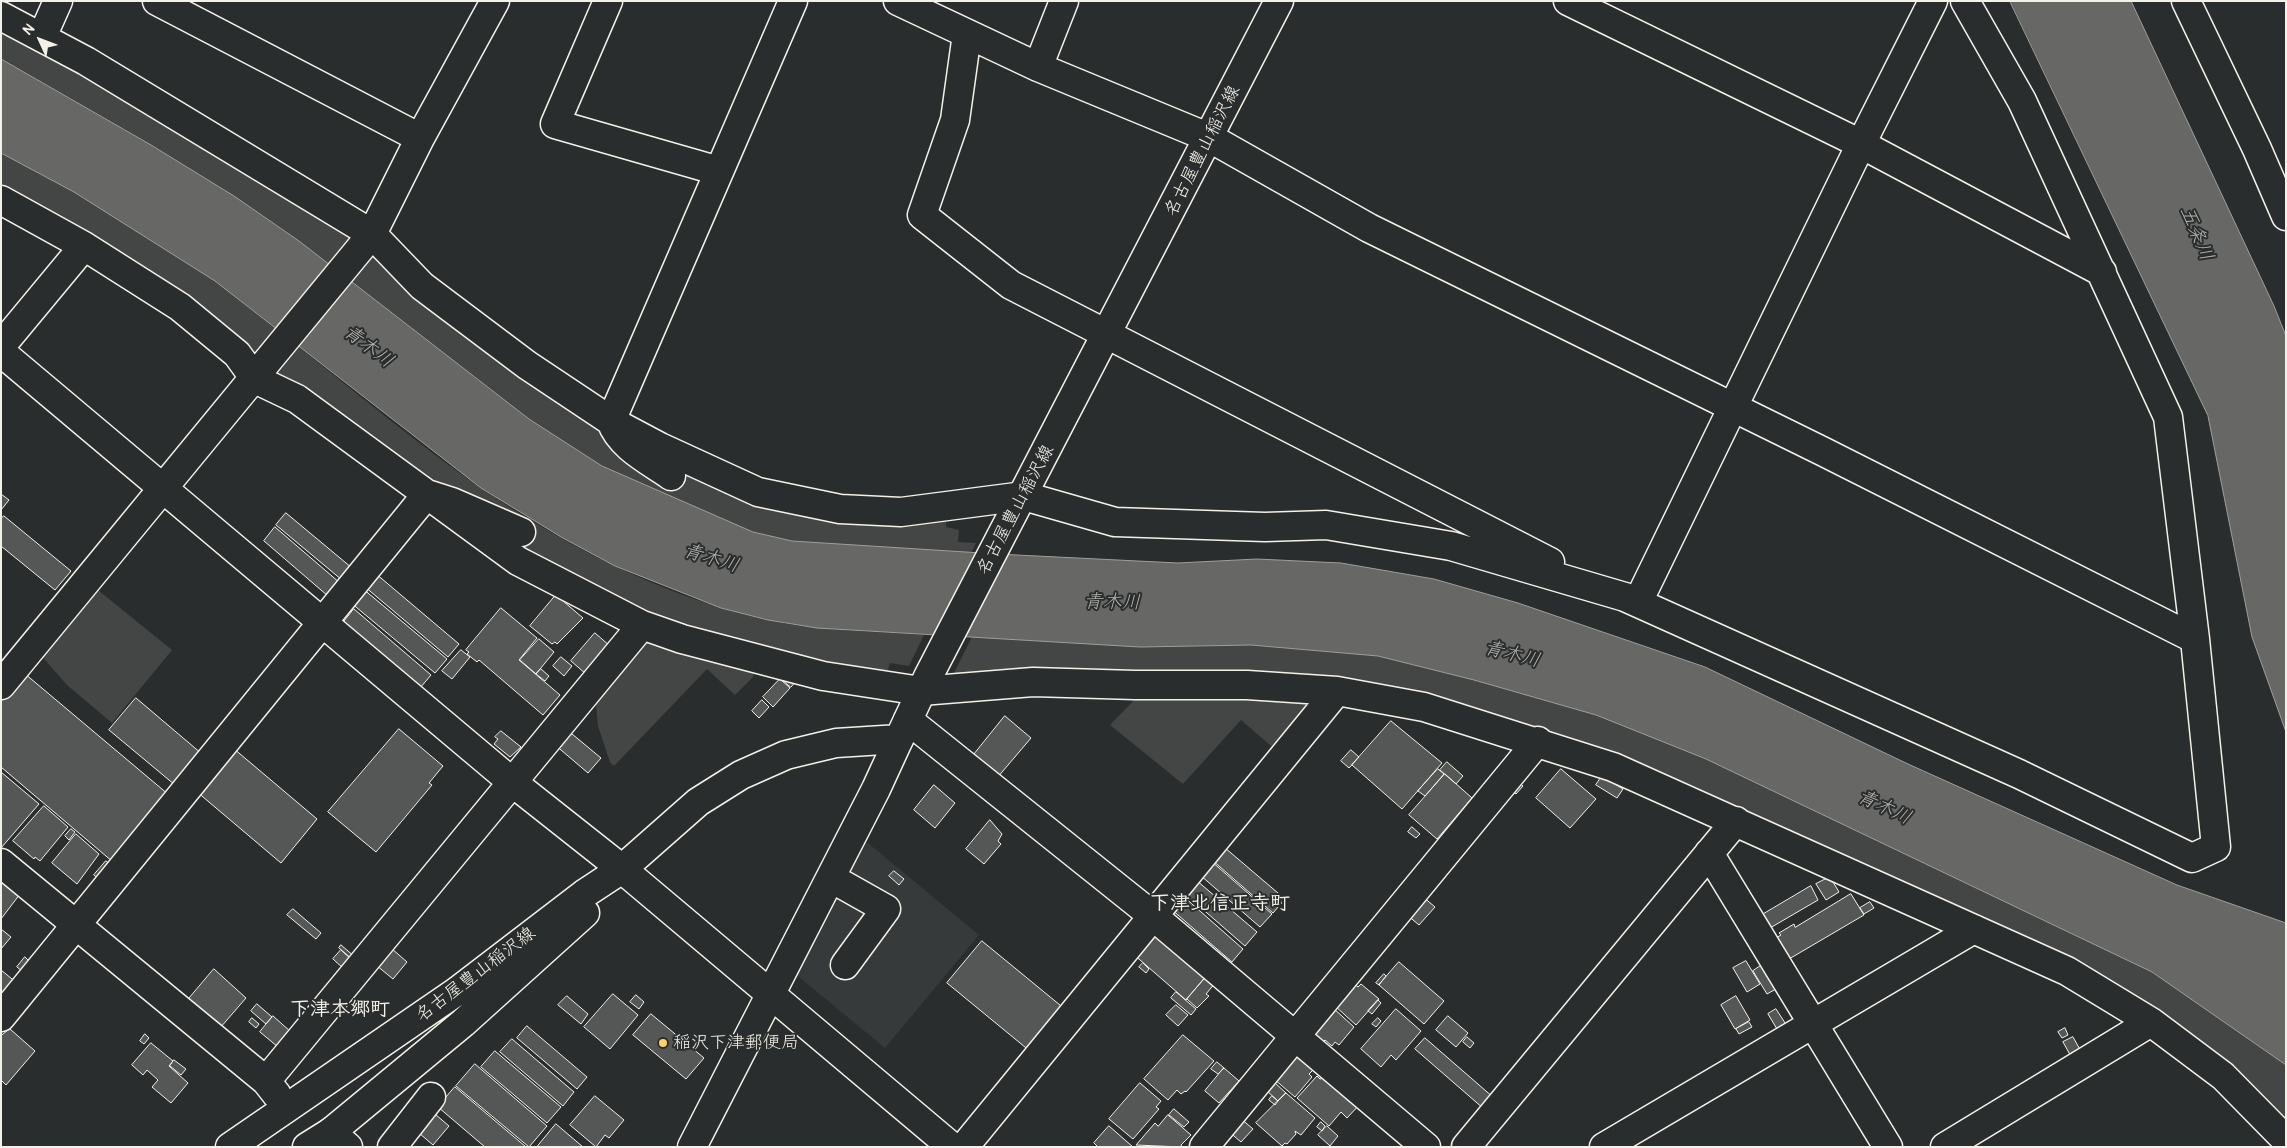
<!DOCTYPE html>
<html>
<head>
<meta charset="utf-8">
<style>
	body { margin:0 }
	#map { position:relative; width:2287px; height:1148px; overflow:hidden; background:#2a2d2e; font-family:Pangolin,sans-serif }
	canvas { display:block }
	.frame { position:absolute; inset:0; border:2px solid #f4f1e8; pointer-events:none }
	.north { position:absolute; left:15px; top:15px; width:50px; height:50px; -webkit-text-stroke:4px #2a2d2e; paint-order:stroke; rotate:313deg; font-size:14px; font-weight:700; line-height:20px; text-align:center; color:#f4f1e8 }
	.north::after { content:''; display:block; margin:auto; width:18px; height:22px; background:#f4f1e8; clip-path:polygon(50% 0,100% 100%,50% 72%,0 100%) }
</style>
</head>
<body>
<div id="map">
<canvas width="2287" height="1148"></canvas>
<div class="frame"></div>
<div class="north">N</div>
</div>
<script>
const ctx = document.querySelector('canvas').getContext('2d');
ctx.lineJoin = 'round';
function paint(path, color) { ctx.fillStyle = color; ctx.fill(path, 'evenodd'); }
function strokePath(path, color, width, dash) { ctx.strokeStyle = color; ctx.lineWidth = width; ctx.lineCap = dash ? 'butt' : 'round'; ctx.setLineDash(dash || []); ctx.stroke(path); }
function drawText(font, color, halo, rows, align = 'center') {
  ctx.font = font + ' Pangolin,"Klee One",sans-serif'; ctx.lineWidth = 4; ctx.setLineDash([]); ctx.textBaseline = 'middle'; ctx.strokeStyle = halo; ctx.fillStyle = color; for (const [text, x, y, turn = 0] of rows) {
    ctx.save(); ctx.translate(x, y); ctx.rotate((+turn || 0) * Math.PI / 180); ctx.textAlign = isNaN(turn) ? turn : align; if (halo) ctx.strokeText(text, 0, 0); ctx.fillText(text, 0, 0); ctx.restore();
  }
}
paint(new Path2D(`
	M 863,839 L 979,935 L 885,1048 L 793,972 Z`), '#373a3a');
paint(new Path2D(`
	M 1,28 L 136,103 L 358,238 L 334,268 C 230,187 115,124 1,59 Z
	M 1,153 L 74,192 L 215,281 L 281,333 L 253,366 L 1,191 Z
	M 373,251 L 633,446 L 754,498 L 946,514 L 946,527 L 959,530 L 958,542 L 976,543 L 971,553 L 792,541 L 753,532 L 719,519 L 602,466 L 529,419 L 347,278 Z
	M 296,345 C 357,393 417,444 481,488 C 567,547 665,597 767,620 C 818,631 872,631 924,635 L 909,666 L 890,663 L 886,676 L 688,634 L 522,554 L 426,485 L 269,378 Z
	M 93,586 L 172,650 L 112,723 L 67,685 L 38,652 Z
	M 655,637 L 754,672 L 753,677 L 735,695 L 707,669 L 614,766 L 610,762 L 598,726 L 595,691 L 638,642 Z
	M 972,637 L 1140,647 L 1251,645 L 1378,656 L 1474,680 L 1596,715 L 1706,759 L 2152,972 L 2286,1065 L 2286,1126 L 2227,1067 L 1628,762 L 1344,686 L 950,681 Z
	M 1140,694 L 1309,695 L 1316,707 L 1278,752 L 1241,720 L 1183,784 L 1110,725 Z`), '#444645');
const water = new Path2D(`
	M 2010,1 L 2131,1 L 2274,306 L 2286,336 L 2286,732 L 2252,637 L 2208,416 Z
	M 1,59 L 151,145 L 234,196 L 299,241 L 529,419 L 602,466 L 753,532 L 792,541 L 997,554 L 1178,563 L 1257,559 L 1341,563 L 1434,579 L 1518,603 L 1705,667 L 1908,764 L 2177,885 L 2286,923 L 2286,1065 L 2152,972 L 1706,759 L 1596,715 L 1474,680 L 1378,656 L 1251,645 L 1140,647 L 817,628 L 768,620 L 721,608 L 615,566 L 561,537 L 481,488 L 215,281 L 74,192 L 1,153 Z`);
paint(water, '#676866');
strokePath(water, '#9f9f9a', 1);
const building = new Path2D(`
	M 1,494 L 9,500 L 1,510 Z
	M 286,513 L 352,568 L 342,580 L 276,525 Z
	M 4,516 L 71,571 L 55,590 L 1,546 L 1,519 Z
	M 275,527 L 340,583 L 328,596 L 264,541 Z
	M 375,573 L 459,644 L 448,657 L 364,586 Z
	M 362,588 L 447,659 L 435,673 L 350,602 Z
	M 556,595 L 583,618 L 557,644 L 555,642 L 552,644 L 530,626 Z
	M 501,608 L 537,638 L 519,660 L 560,695 L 543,715 L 479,660 L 477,662 L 467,654 L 469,652 L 466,650 Z
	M 354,609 L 431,675 L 420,688 L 343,623 Z
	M 595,633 L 610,646 L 586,674 L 571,661 Z
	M 539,639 L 554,652 L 536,674 L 520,660 Z
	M 461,650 L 470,657 L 452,679 L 442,671 Z
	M 561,657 L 572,666 L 564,676 L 553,666 Z
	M 541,669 L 549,676 L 545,681 L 536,674 Z
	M 24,673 L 169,795 L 113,862 L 1,767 L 1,700 Z
	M 780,678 L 798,679 L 791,687 Z
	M 780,679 L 790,688 L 773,707 L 763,697 Z
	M 136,698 L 202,754 L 175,785 L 109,730 Z
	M 762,700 L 769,707 L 759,718 L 752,711 Z
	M 1005,716 L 1031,738 L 997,778 L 972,757 Z
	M 1391,721 L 1442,763 L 1402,809 L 1352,765 Z
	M 399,729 L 443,766 L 429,783 L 432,785 L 376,852 L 328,812 Z
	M 566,729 L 601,758 L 588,773 L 554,744 Z
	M 501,731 L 521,747 L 510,757 L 494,744 L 498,739 L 495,737 Z
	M 233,748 L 317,819 L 281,863 L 196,791 Z
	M 1351,750 L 1359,757 L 1349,768 L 1341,761 Z
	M 1447,762 L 1463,776 L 1456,784 L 1440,770 Z
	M 1438,769 L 1444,774 L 1425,796 L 1418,791 Z
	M 1561,769 L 1596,799 L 1570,828 L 1536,798 Z
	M 1,772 L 39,804 L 1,848 Z
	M 1445,774 L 1472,798 L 1437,839 L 1409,815 Z
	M 1602,776 L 1623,789 L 1617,798 L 1596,785 Z
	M 1517,781 L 1523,786 L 1516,794 L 1510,789 Z
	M 934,785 L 955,803 L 935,828 L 914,810 Z
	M 44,806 L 68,827 L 40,861 L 35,857 L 34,859 L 13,841 Z
	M 990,820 L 1002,834 L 998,841 L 1001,844 L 984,864 L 966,849 Z
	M 1412,827 L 1420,834 L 1416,838 L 1408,832 Z
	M 71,829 L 75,832 L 69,840 L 65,836 Z
	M 76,834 L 99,854 L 77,884 L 52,863 Z
	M 1224,847 L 1285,899 L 1273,913 L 1212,860 Z
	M 106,861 L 113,866 L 101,881 L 94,875 Z
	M 1211,861 L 1272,914 L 1260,927 L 1200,875 Z
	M 1,871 L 20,894 L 1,919 Z
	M 894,871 L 904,879 L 899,885 L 889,876 Z
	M 1830,877 L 1839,892 L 1826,900 L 1816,884 Z
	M 1196,880 L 1257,932 L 1245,946 L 1184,893 Z
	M 1811,886 L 1818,900 L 1770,928 L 1762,915 Z
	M 1851,894 L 1864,915 L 1789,959 L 1776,938 L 1781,935 L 1779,933 L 1794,924 L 1795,927 Z
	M 1183,896 L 1243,949 L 1232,962 L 1171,909 Z
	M 1422,896 L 1435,907 L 1419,925 L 1406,914 Z
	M 1870,902 L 1874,908 L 1864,914 L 1860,908 Z
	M 293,909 L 321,933 L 316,939 L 287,915 Z
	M 1,929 L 11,937 L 1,949 Z
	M 1153,930 L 1206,976 L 1186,1000 L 1132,953 Z
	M 982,941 L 1066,1010 L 1031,1052 L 947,983 Z
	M 341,945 L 355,957 L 353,960 L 339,948 Z
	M 391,948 L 407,962 L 393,979 L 376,965 Z
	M 341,950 L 353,961 L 345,970 L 333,959 Z
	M 25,957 L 30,962 L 22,971 L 17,967 Z
	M 1746,961 L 1760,984 L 1747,992 L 1733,968 Z
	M 1399,962 L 1444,1001 L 1424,1024 L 1379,985 Z
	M 1143,963 L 1149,969 L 1146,973 L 1139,967 Z
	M 1762,965 L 1776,989 L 1767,994 L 1753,971 Z
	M 214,969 L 246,998 L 220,1028 L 187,1001 Z
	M 1,970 L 17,983 L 1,1000 Z
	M 1384,974 L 1386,976 L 1379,985 L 1376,983 Z
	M 1208,975 L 1216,982 L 1206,994 L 1209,996 L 1197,1008 L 1187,999 Z
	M 1354,983 L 1358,987 L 1361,984 L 1379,999 L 1356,1025 L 1334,1005 Z
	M 1176,992 L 1196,1009 L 1191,1015 L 1171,998 Z
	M 613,994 L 638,1015 L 610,1049 L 584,1027 Z
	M 636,995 L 644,1002 L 639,1009 L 630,1002 Z
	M 567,996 L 588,1014 L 581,1024 L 558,1005 Z
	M 1736,996 L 1750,1020 L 1735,1029 L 1721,1005 Z
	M 1378,1000 L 1381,1003 L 1372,1014 L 1368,1011 Z
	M 257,1004 L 272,1017 L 266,1024 L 251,1011 Z
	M 1176,1005 L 1188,1015 L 1178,1026 L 1166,1015 Z
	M 1332,1007 L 1354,1027 L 1339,1045 L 1335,1042 L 1332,1046 L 1325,1040 L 1323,1042 L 1311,1032 Z
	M 1396,1009 L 1421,1031 L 1396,1060 L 1391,1055 L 1381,1067 L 1361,1049 Z
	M 1776,1009 L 1789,1029 L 1780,1034 L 1768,1014 Z
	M 651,1014 L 704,1058 L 686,1079 L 633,1035 Z
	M 273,1016 L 291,1032 L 278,1047 L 260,1032 Z
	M 1448,1016 L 1468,1033 L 1456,1047 L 1436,1030 Z
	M 252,1018 L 259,1024 L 256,1028 L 249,1022 Z
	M 1378,1018 L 1381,1021 L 1376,1027 L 1372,1024 Z
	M 1749,1022 L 1752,1027 L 1739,1034 L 1736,1029 Z
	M 527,1026 L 587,1077 L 577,1089 L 517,1038 Z
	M 2065,1028 L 2068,1035 L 2062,1038 L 2058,1032 Z
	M 10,1029 L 35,1051 L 6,1085 L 1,1080 L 1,1036 Z
	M 145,1034 L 149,1038 L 144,1044 L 140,1041 Z
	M 1183,1035 L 1214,1061 L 1186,1092 L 1185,1091 L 1181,1094 L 1177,1090 L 1168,1100 L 1144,1079 Z
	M 1467,1037 L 1474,1043 L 1470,1048 L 1463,1042 Z
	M 2073,1037 L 2083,1055 L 2073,1060 L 2063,1042 Z
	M 1425,1038 L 1494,1098 L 1484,1109 L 1415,1049 Z
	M 512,1039 L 574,1092 L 563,1106 L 500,1052 Z
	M 151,1043 L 173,1061 L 169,1066 L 188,1083 L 171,1103 L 152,1087 L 158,1080 L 147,1070 L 143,1075 L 132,1065 Z
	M 495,1051 L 561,1107 L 547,1123 L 481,1067 Z
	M 1298,1053 L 1315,1068 L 1309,1074 L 1312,1077 L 1295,1097 L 1274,1079 Z
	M 174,1060 L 186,1069 L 181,1075 L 170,1066 Z
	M 1217,1062 L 1224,1068 L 1218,1074 L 1211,1069 Z
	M 475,1064 L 547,1126 L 529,1147 L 456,1086 Z
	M 1224,1068 L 1239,1081 L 1219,1103 L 1205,1091 Z
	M 1326,1072 L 1361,1103 L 1347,1118 L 1341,1112 L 1329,1126 L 1297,1098 L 1317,1076 L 1320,1079 Z
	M 1274,1082 L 1286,1093 L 1278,1101 L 1267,1091 Z
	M 1140,1083 L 1161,1101 L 1156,1107 L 1159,1109 L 1133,1139 L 1109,1119 Z
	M 455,1087 L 526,1147 L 485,1147 L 438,1107 Z
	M 1286,1093 L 1315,1118 L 1301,1135 L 1295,1131 L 1296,1134 L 1287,1144 L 1285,1143 L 1282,1146 L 1256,1123 Z
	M 595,1096 L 624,1120 L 609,1138 L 605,1135 L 596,1147 L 570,1125 Z
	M 1272,1096 L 1278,1101 L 1275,1105 L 1269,1100 Z
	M 1174,1109 L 1189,1122 L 1184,1127 L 1169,1115 Z
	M 435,1114 L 449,1126 L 433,1145 L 419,1133 Z
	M 1168,1115 L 1191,1135 L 1181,1145 L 1182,1147 L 1136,1145 L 1155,1123 L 1158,1126 Z
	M 1239,1117 L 1253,1129 L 1241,1142 L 1227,1130 Z
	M 1321,1122 L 1325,1126 L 1322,1131 L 1317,1127 Z
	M 556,1124 L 583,1147 L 537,1147 Z
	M 1109,1126 L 1133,1147 L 1098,1147 L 1094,1143 Z
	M 1327,1126 L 1338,1136 L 1330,1146 L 1318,1135 Z`);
paint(building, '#555756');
strokePath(building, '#f4f1e8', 1);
const minor = new Path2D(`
	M 157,1 L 420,138
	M 608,1 L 555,124 L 719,171
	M 898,1 L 1038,67 L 1210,138 L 1369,228 L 1822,451 L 2195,639
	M 1568,1 L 1861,144 L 2102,272
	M 2186,1 L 2257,149 L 2286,216
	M 1,16 L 86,61 L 372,234 L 422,286 L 527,365 L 611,421 L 660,447 L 758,492 L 840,509 L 901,512 L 1024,496 L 1115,522 L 1265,527 L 1326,525 L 1451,546 L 1625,597 L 2019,774 L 2192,858 L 2216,847 L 2195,639 L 2168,417 L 2022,101 L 1965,1
	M 967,34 L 955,120 L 922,215 L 1011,285 L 1550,562
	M 42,37 L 58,1
	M 1038,67 L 1064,1
	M 1,200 L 84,246 L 180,307 L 237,354 L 255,379 L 297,399 L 518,561 L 642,625 L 682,639 L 823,676 L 921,691 L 1033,682 L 1135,685 L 1247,685 L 1337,691 L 1424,707 L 1613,767 L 2067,971 L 2151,1022 L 2223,1076 L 2286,1140
	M 1,346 L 84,246
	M 1,352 L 512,782 L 622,869 L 952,1147
	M 671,476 C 650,461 620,447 611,421 L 793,1
	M 1638,602 L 1861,144 L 1933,1
	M 1,685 L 372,234 L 420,138 L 495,1
	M 908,720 L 1153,916 L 1426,1147
	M 1709,853 L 1888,1147
	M 1,863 L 266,1081 L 277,1095
	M 831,878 L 886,909 L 845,965
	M 1,1017 L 427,494 L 452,502 L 521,532
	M 266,1081 L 642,625
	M 331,1132 L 348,1147
	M 392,1147 L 431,1097
	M 692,1147 L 876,789 L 899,739
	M 964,1147 L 1337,691
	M 1204,1147 L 1538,741
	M 1466,1147 L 1736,821
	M 1604,1147 L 1974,929
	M 1945,1147 L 2151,1022`);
const major = new Path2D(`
	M 230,1147 L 456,992 L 584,894 L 622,869 L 698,802 L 741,775 L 786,755 L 836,743 L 899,739 L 928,677 L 1279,1
	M 307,1147 L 331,1132 L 463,1023 L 585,913`);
strokePath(minor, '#f4f1e8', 31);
strokePath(major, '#f4f1e8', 31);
strokePath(minor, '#2a2d2e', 28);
strokePath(major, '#2a2d2e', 28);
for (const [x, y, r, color] of [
	[663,1043,5,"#ffd166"]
]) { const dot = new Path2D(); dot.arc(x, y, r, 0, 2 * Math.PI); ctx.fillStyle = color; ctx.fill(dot); strokePath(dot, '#2a2d2e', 2); }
drawText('18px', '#f4f1e8', '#2a2d2e', [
	["名古屋豊山稲沢線",1203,151,-63],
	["名古屋豊山稲沢線",1016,510,-62],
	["名古屋豊山稲沢線",476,975,-37]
]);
drawText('18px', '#f4f1e8', '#2a2d2e', [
	["稲沢下津郵便局",673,1043]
], 'left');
drawText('italic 19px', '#b5b3ae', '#2a2d2e', [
	["五条川",2196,234,67],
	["青木川",368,347,37],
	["青木川",711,559,17],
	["青木川",1112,603,1],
	["青木川",1512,655,14],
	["青木川",1884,808,25]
]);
drawText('bold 20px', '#f4f1e8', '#2a2d2e', [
	["下津北信正寺町",1220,904],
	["下津本郷町",340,1010]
]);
</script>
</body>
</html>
